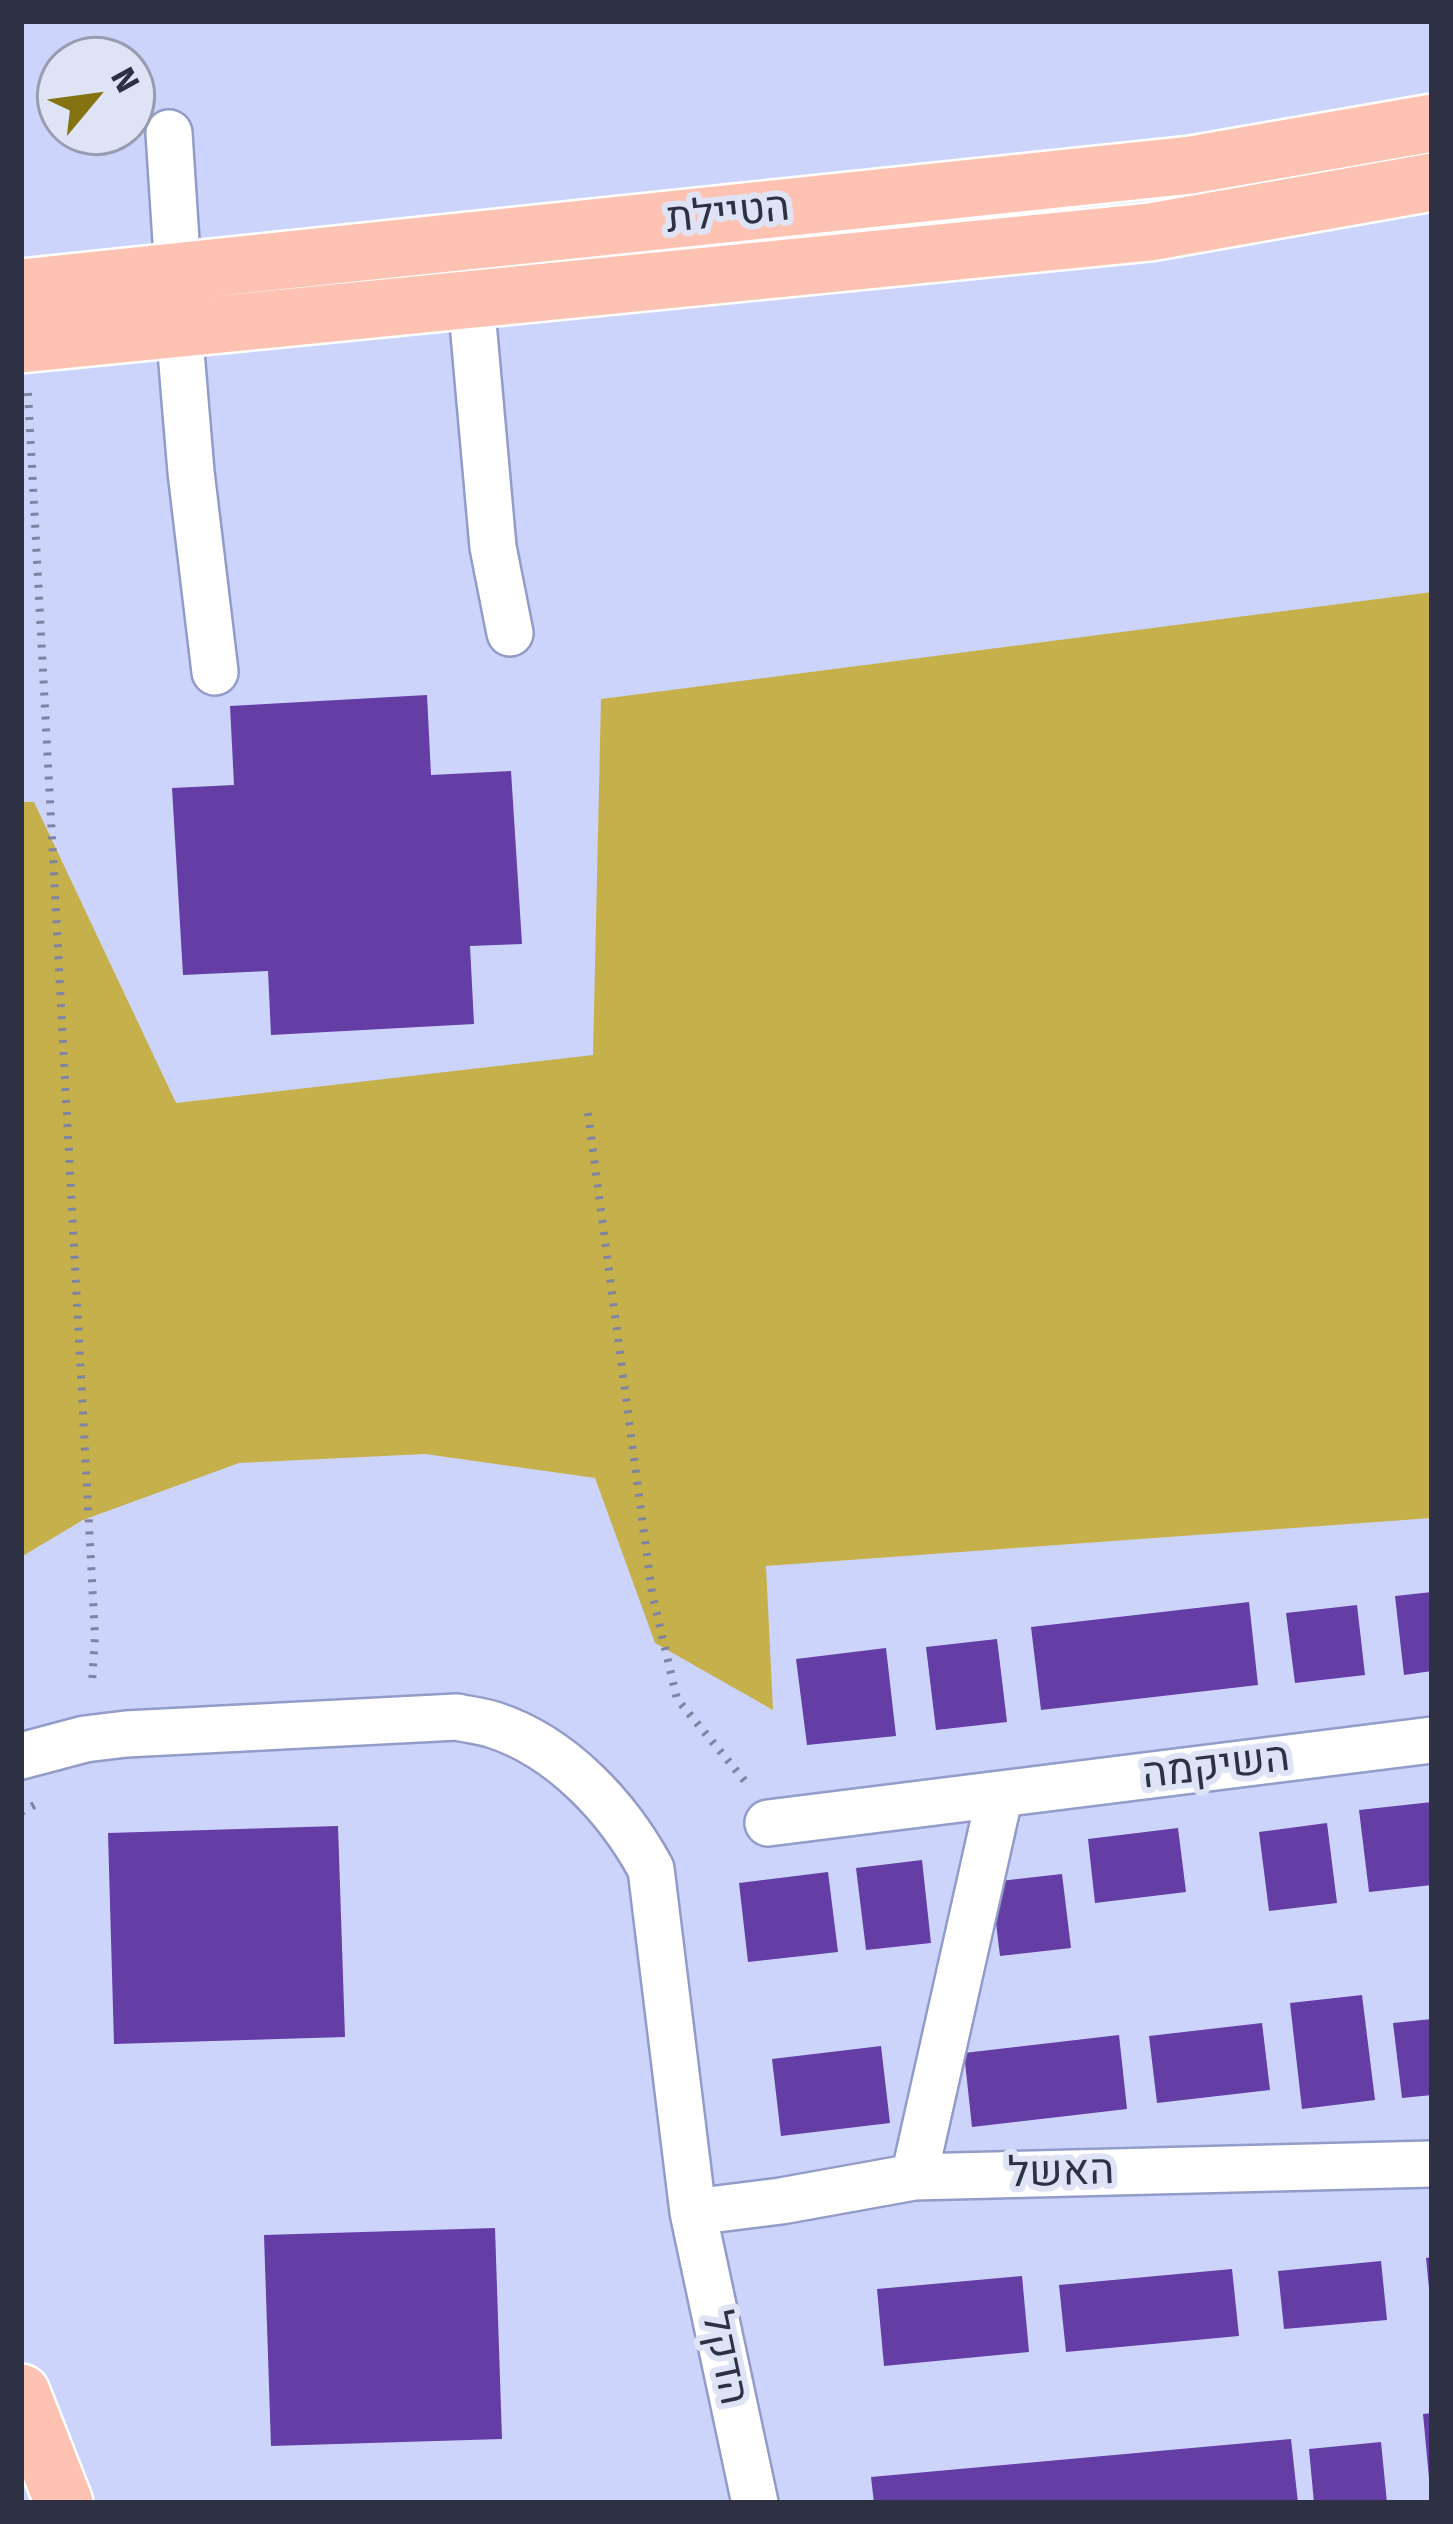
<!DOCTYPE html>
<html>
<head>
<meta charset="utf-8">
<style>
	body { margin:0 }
	#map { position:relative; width:1453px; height:2524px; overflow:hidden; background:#cdd4fb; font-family:"Fira Sans",sans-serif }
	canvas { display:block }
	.frame { position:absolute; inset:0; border:24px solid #2e3144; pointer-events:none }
	.north { position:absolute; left:36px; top:36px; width:120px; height:120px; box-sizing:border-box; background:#dfe3f6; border:3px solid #989caf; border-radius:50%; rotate:61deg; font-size:33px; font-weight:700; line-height:48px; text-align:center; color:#2e3144 }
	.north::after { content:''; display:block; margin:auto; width:42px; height:54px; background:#847213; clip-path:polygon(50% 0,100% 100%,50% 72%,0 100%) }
</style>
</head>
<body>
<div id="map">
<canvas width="1453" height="2524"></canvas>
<div class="frame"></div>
<div class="north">N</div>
</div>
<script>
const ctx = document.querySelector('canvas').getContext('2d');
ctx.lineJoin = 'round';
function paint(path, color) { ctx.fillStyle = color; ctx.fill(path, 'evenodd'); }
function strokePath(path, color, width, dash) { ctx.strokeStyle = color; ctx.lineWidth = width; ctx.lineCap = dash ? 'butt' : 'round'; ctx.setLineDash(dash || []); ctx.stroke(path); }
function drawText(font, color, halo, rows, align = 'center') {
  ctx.font = font + ' "Fira Sans",Heebo,sans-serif'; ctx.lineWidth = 12; ctx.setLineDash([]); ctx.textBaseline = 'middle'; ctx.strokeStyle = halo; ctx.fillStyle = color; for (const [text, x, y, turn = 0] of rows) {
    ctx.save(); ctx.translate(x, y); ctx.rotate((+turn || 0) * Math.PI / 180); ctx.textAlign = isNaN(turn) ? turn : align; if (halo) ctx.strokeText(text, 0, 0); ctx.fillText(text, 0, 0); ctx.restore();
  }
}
paint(new Path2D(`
	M 1432,592 L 1432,1518 L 766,1566 L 773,1710 L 655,1643 L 595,1478 L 425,1454 L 239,1463 L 83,1520 L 21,1557 L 21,802 L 34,802 L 176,1103 L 593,1055 L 601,699 Z`), '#c6b04b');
paint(new Path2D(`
	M 427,695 L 431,775 L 511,771 L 522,944 L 470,946 L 474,1024 L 271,1035 L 268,971 L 183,975 L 172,788 L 234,785 L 230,706 Z
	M 1432,1592 L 1432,1671 L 1404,1675 L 1395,1596 Z
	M 1249,1602 L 1258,1685 L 1041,1710 L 1031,1627 Z
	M 1357,1605 L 1365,1675 L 1295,1683 L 1286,1613 Z
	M 997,1639 L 1007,1722 L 936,1730 L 926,1647 Z
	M 886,1648 L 896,1736 L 807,1745 L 796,1659 Z
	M 1432,1802 L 1432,1885 L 1369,1892 L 1359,1810 Z
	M 1327,1823 L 1337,1903 L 1269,1911 L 1259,1832 Z
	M 338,1826 L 345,2037 L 114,2044 L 108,1833 Z
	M 1178,1828 L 1186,1892 L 1095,1903 L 1088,1839 Z
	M 922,1860 L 931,1943 L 866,1950 L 856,1868 Z
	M 828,1872 L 838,1952 L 748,1962 L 739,1883 Z
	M 1062,1874 L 1071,1948 L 1000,1956 L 991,1882 Z
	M 1362,1995 L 1375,2100 L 1302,2109 L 1290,2003 Z
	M 1432,2019 L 1432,2095 L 1402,2098 L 1393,2023 Z
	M 1262,2023 L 1270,2090 L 1157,2103 L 1149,2036 Z
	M 1119,2035 L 1127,2109 L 972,2127 L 964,2053 Z
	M 881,2046 L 890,2123 L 781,2136 L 772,2059 Z
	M 495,2228 L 502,2439 L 271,2446 L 264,2235 Z
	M 1432,2257 L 1432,2288 L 1429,2288 L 1426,2258 Z
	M 1381,2261 L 1387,2320 L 1284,2329 L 1278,2271 Z
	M 1232,2269 L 1239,2336 L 1066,2352 L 1059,2285 Z
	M 1022,2276 L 1029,2352 L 884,2366 L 877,2289 Z
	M 1432,2413 L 1432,2478 L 1429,2478 L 1423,2414 Z
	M 1291,2439 L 1298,2503 L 874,2503 L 871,2477 Z
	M 1381,2442 L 1387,2503 L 1314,2503 L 1309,2449 Z`), '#643da5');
const minor = new Path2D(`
	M 169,133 L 178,272
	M 471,300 L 493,547 L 510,633
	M 179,328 L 191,472 L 215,672
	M 21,1756 L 85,1739 L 126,1734 L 457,1717 C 470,1720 483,1721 494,1725 C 562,1747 618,1808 651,1869 L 693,2212 L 755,2503
	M 768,1823 L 1432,1740
	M 914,2177 L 1000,1794
	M 693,2212 L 781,2201 L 914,2177 L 1432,2164`);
const major = new Path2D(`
	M 21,288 L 1191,165 L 1432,123
	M 21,344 L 1150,232 L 1432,182
	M 21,2393 L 64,2503`);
strokePath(minor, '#939bc9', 50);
strokePath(major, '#fff', 62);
strokePath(new Path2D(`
	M 28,393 L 95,1636 L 92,1683
	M 588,1113 L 652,1593 L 677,1699 L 749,1786
	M 21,1812 L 42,1801`), '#7f84a2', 8, [3, 9]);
strokePath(minor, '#fff', 45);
strokePath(major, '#fdc2b1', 57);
drawText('42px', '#2e3144', '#dfe3f6', [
	["הטיילת",728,214,-6],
	["השיקמה",1216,1767,-7],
	["האשל",1061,2173,-2],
	["הדקל",724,2358,78]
]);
</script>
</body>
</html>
